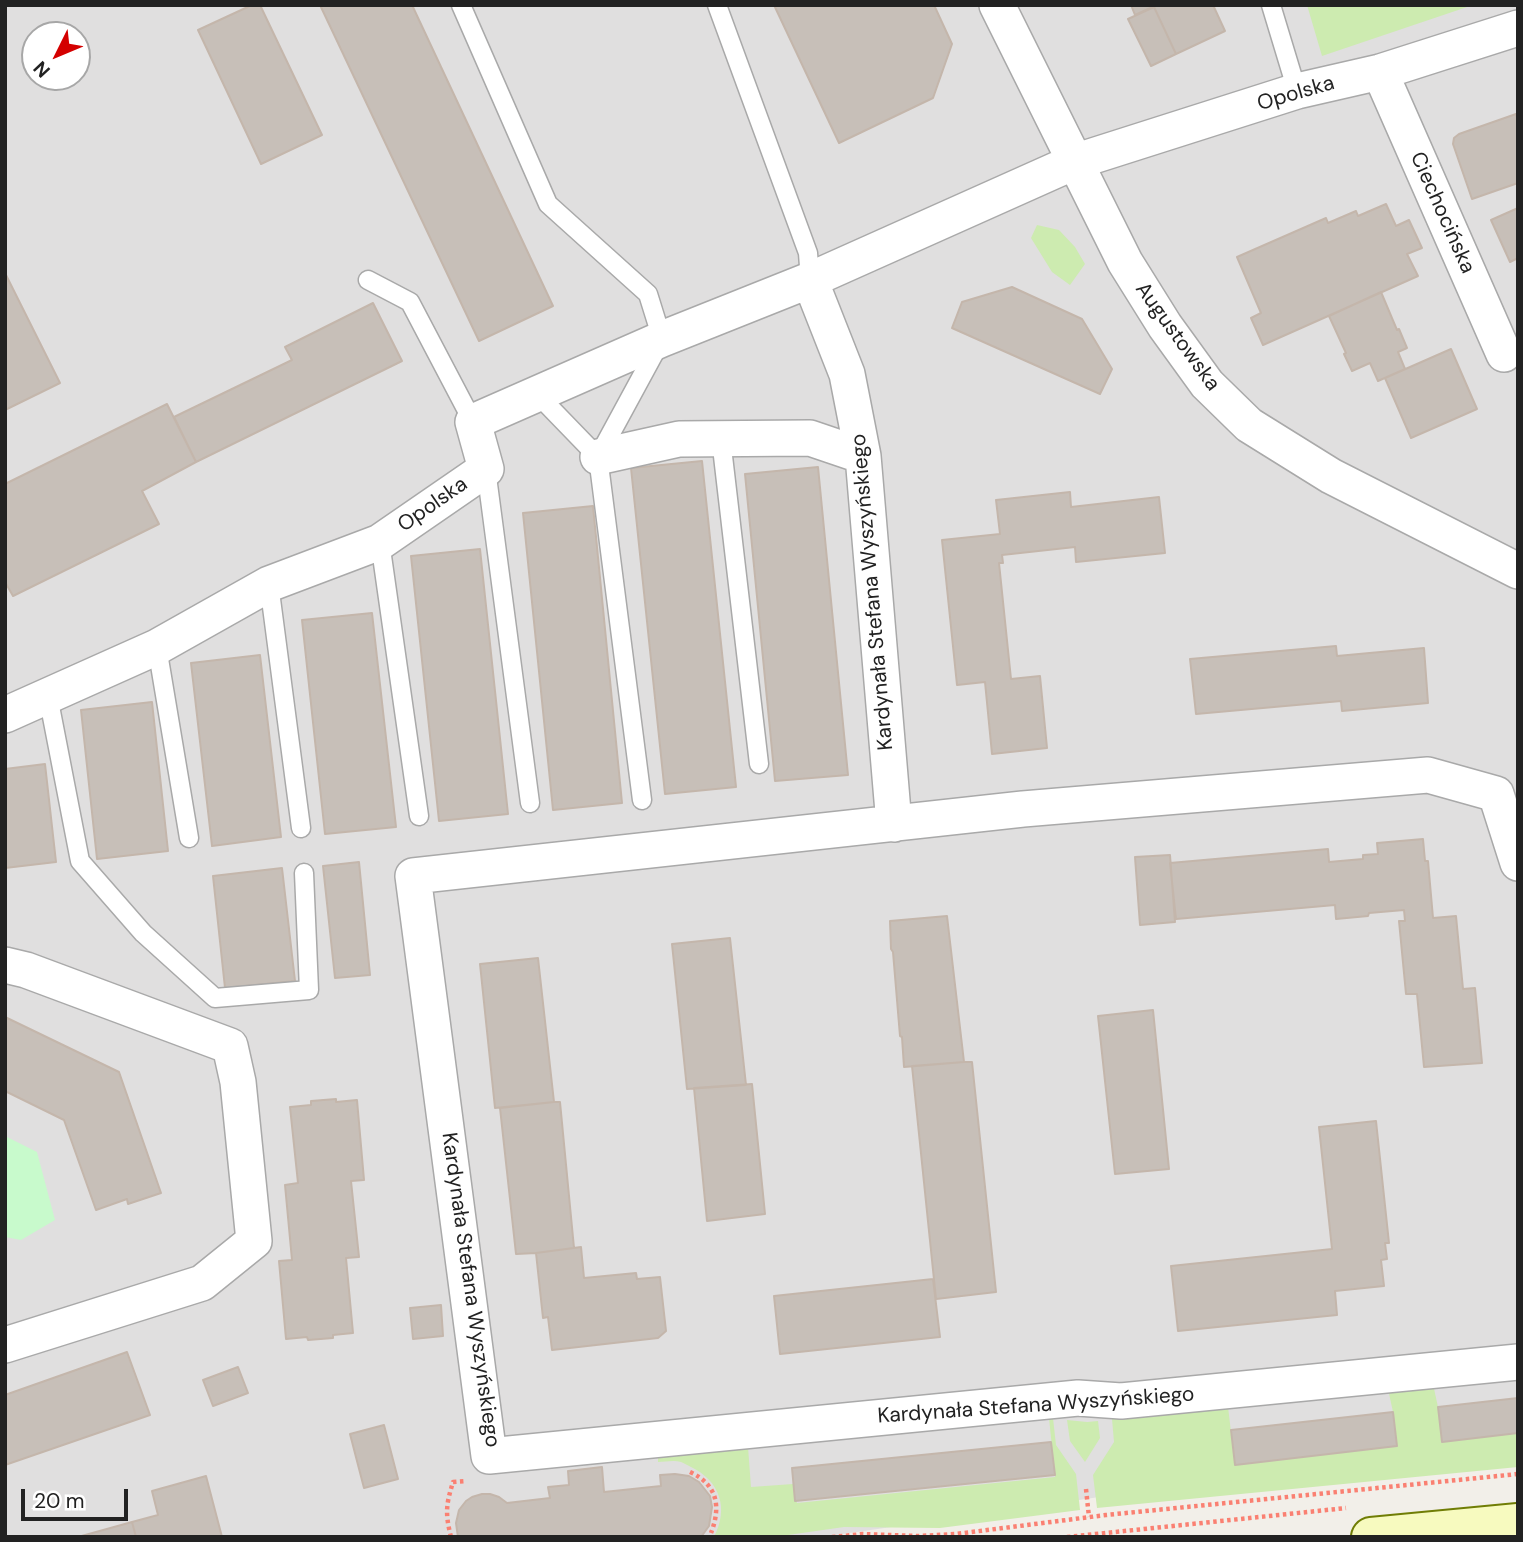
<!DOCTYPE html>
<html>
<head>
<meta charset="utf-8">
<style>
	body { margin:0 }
	#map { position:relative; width:1523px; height:1542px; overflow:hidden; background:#f2efe9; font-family:"DM Sans",sans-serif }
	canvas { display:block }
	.frame { position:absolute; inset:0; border:7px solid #222; pointer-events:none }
	.north { position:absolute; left:21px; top:21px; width:70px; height:70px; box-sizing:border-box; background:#fff; border:2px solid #a7a7a7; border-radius:50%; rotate:227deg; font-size:19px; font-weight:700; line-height:28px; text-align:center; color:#222 }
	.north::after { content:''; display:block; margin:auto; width:24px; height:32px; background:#d40000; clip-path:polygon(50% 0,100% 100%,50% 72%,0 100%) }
	.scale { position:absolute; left:21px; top:1489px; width:107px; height:32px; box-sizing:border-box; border:4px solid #222; border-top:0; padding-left:9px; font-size:21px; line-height:24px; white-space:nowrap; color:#222; -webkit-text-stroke:5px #fff; paint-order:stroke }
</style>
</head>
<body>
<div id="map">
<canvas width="1523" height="1542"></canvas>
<div class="frame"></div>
<div class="north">N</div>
<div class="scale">20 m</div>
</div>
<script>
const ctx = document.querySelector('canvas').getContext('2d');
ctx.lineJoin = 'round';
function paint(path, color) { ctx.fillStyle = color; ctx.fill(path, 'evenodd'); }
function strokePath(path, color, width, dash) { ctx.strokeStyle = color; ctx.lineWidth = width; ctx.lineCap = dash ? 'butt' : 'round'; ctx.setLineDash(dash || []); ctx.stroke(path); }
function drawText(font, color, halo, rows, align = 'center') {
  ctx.font = font + ' "DM Sans",sans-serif'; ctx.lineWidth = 6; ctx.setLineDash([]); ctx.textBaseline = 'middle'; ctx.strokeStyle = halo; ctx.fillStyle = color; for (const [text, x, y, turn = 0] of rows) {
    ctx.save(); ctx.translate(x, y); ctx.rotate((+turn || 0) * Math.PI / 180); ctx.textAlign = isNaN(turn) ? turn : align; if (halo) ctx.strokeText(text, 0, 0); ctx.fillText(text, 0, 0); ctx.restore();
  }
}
paint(new Path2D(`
	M 5,5 L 1518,5 L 1518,1444 L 1148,1490 L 822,1537 L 5,1537 ZM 35,35 L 77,35 L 77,77 L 35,77 Z`), '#e0dfdf');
paint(new Path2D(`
	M 1307,5 L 1473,5 L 1322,56 Z
	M 1037,225 L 1059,230 L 1075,247 L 1085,264 L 1070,285 L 1052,272 L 1031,238 Z
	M 1433,1384 L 1438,1407 L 1442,1442 L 1518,1433 L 1518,1467 L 1097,1508 L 1093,1475 L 1114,1442 L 1112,1419 L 1228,1407 L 1235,1465 L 1397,1446 L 1393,1412 L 1388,1389 Z
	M 1049,1418 L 1053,1418 L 1056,1445 L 1076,1474 L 1080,1510 L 940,1528 L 844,1527 L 774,1537 L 714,1537 C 729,1508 720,1481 691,1467 C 687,1465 684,1463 681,1462 C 674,1460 665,1462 658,1462 L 658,1454 L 748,1447 L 751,1487 L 793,1484 L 797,1503 L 1055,1477 Z
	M 1067,1420 L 1087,1422 L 1098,1421 L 1100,1438 L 1085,1462 L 1070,1441 Z`), '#cdebb0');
paint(new Path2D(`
	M 5,1136 L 37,1152 L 55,1220 L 21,1240 L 5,1237 Z`), '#c8facc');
const building = new Path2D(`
	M 252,5 L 260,5 L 322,135 L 261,164 L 198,30 Z
	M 320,5 L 412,5 L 553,306 L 479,341 Z
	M 774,5 L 934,5 L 952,44 L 933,98 L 839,143 Z
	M 1131,5 L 1157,5 L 1135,15 Z
	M 1157,5 L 1213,5 L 1225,31 L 1176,54 L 1154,7 Z
	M 1154,7 L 1176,54 L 1151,66 L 1128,19 Z
	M 1516,114 L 1518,120 L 1518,183 L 1472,199 L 1453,144 L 1454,138 L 1459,134 Z
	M 1386,204 L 1396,226 L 1409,220 L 1422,248 L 1407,254 L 1418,276 L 1263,345 L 1251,318 L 1261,313 L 1237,257 L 1326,218 L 1328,223 L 1356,211 L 1358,216 Z
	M 1518,208 L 1518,258 L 1510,262 L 1491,220 Z
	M 5,273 L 60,383 L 5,410 Z
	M 1012,287 L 1082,319 L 1112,369 L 1100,394 L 952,328 L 962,302 Z
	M 1381,292 L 1397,330 L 1399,329 L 1407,348 L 1398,352 L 1405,369 L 1378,381 L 1370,363 L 1352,371 L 1344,354 L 1346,353 L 1329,316 Z
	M 373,303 L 402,361 L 196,462 L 174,417 L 292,360 L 285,347 Z
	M 1451,349 L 1477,409 L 1411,438 L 1385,378 Z
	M 167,404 L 196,462 L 142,491 L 159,524 L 13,596 L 5,582 L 5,484 Z
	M 702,461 L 736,787 L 665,794 L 631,468 Z
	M 818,467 L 848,775 L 775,781 L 745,474 Z
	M 1070,492 L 1071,507 L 1159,497 L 1165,553 L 1076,562 L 1075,547 L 1002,555 L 1003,563 L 999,563 L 1011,679 L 1040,676 L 1047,748 L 992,754 L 985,682 L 957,685 L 942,540 L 1000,534 L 996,500 Z
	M 593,506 L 622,803 L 553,810 L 523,513 Z
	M 480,549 L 508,814 L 439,821 L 411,556 Z
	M 372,613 L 396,827 L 325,834 L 302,620 Z
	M 1336,646 L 1337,656 L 1424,648 L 1428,703 L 1342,711 L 1341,701 L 1196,714 L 1190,659 Z
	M 260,655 L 281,837 L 212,846 L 191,663 Z
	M 152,702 L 168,851 L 97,859 L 81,710 Z
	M 45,764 L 56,862 L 5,868 L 5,769 Z
	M 1423,839 L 1425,861 L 1428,861 L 1433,918 L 1456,916 L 1463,989 L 1475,988 L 1482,1063 L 1424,1067 L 1417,994 L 1406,994 L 1399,921 L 1405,921 L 1404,910 L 1369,913 L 1368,916 L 1336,919 L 1335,905 L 1176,919 L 1170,863 L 1328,849 L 1329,862 L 1363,859 L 1363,855 L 1378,854 L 1377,843 Z
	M 1170,855 L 1175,922 L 1140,925 L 1135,857 Z
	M 359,862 L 370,975 L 335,978 L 323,866 Z
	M 282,868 L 295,981 L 225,988 L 213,876 Z
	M 947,916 L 964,1062 L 904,1067 L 902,1037 L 900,1036 L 893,952 L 891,949 L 890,921 Z
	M 730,938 L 746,1085 L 687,1089 L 672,944 Z
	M 538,958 L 554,1102 L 495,1108 L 480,964 Z
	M 1153,1010 L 1169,1169 L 1115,1174 L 1098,1016 Z
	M 5,1017 L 119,1072 L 161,1193 L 128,1204 L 127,1199 L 96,1210 L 64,1120 L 5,1091 Z
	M 964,1062 L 972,1062 L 996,1292 L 936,1299 L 912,1066 Z
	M 752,1084 L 765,1214 L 707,1221 L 694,1088 Z
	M 336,1099 L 336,1102 L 357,1100 L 364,1180 L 351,1181 L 359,1257 L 346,1258 L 353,1333 L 333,1335 L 333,1338 L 308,1340 L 307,1337 L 286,1339 L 279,1261 L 292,1260 L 285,1185 L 298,1183 L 290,1107 L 311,1105 L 311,1101 Z
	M 554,1102 L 560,1102 L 574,1248 L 536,1253 L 516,1254 L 500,1108 Z
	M 1376,1121 L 1389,1243 L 1385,1243 L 1387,1259 L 1381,1260 L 1384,1286 L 1335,1291 L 1337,1315 L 1178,1331 L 1171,1266 L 1332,1249 L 1319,1127 Z
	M 581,1247 L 584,1278 L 636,1273 L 637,1279 L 660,1277 L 666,1331 L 658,1338 L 552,1350 L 548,1317 L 543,1318 L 536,1253 Z
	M 933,1279 L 940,1337 L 780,1354 L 774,1296 Z
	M 441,1305 L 443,1336 L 413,1339 L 410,1308 Z
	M 127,1352 L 150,1415 L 5,1465 L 5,1395 Z
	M 238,1367 L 248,1393 L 213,1406 L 203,1380 Z
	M 1518,1398 L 1518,1433 L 1442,1442 L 1438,1407 Z
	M 1393,1412 L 1397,1446 L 1235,1465 L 1231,1430 Z
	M 384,1425 L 398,1479 L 364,1488 L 350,1434 Z
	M 1051,1442 L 1055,1475 L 795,1501 L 792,1468 Z
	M 602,1467 L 604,1492 L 661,1486 L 660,1475 L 675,1474 L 689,1476 L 699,1482 L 710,1496 L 712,1507 L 709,1526 L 701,1537 L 458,1537 L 456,1523 L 459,1510 L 466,1501 L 472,1497 L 482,1494 L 490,1494 L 499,1497 L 507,1503 L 550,1498 L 548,1487 L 569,1485 L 568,1471 Z
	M 206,1476 L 222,1537 L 136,1537 L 132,1522 L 158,1515 L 152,1491 Z
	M 132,1522 L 136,1537 L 78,1537 Z`);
paint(building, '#c7bfb8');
strokePath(building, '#c4b6ab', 2);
const service = new Path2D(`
	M 461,5 L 548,204 L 648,294 L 662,339 L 598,457 L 642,800
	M 717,5 L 808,253 L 810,280
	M 1271,5 L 1297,91
	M 368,280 L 410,302 L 473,422
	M 537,394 L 598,457
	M 721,439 L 759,764
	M 486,469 L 530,803
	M 380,542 L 419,816
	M 269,584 L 301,828
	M 157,647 L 189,838
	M 48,696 L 80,861 L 143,933 L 215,998 L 309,990 L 304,873`);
const minor = new Path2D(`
	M 997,5 L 1125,262 L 1165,326 L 1207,384 L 1249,425 L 1331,476 L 1518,571
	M 1380,72 L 1504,354
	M 810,280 L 847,374 L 863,456 L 894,824
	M 598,457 L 679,439 L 810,438 L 863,456
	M 5,715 L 157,647 L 269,584 L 380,542 L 486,469 L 473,422 L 662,339 L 810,280 L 1074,162 L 1297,91 L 1380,72 L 1518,28
	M 1518,863 L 1496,794 L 1428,775 L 1023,809 L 413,876 L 489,1456 L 1078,1398 L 1121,1401 L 1518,1362
	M 5,965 L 26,970 L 230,1046 L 238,1082 L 254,1241 L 202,1283 L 5,1345`);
const secondary = new Path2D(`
	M 1371,1537 L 1518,1523`);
strokePath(service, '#a9a9a9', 21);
strokePath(minor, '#a9a9a9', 38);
strokePath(secondary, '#707d05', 42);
strokePath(new Path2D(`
	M 690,1472 C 718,1485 721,1507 711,1533
	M 1086,1489 L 1089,1517
	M 451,1537 C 445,1513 446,1505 453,1482 L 466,1481
	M 832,1537 L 863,1534 L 919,1536 L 956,1534 L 1106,1515 L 1518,1474
	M 1067,1537 L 1346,1508`), '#fa8072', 4.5, [3.5, 3.5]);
strokePath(service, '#fff', 18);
strokePath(minor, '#fff', 35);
strokePath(secondary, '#f7fabf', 38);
drawText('21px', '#222', '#fff', [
	["Opolska",1296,94,-16],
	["Ciechocińska",1442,213,66],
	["Augustowska",1177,337,54],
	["Opolska",433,505,-35],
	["Kardynała Stefana Wyszyńskiego",873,592,-95],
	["Kardynała Stefana Wyszyńskiego",470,1290,82],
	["Kardynała Stefana Wyszyńskiego",1036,1406,-4]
]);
</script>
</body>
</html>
